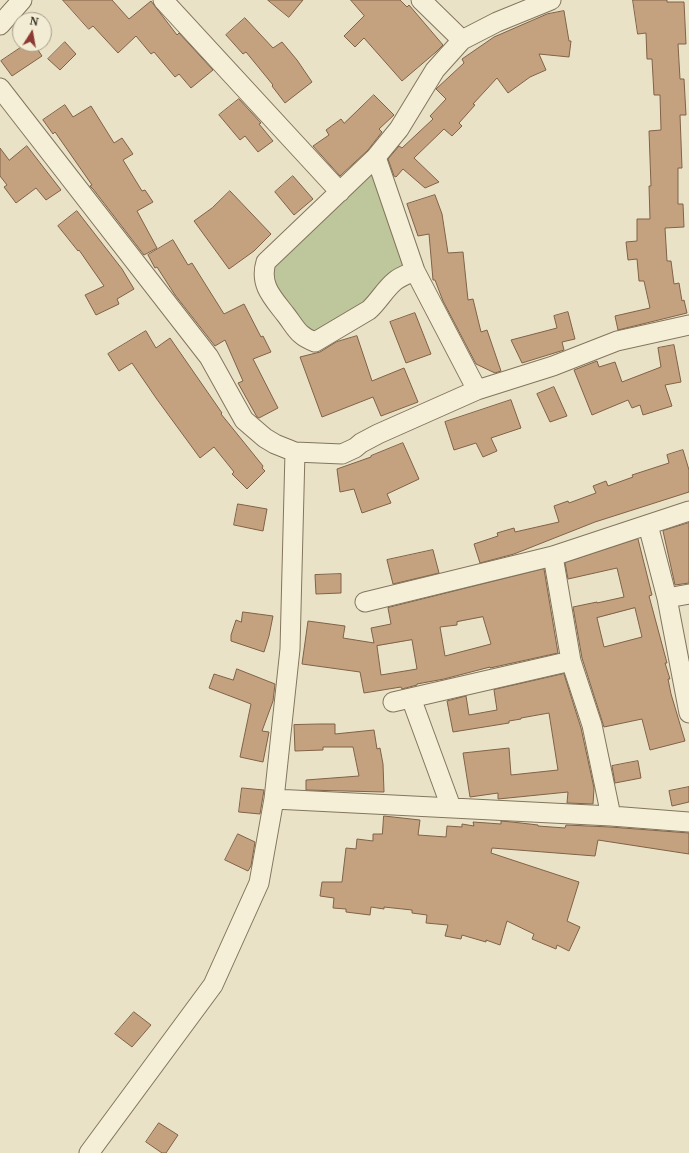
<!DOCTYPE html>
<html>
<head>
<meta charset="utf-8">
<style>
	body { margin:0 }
	#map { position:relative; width:689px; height:1153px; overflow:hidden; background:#eae2c6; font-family:"Noto Serif",serif }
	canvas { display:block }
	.north { position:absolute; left:12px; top:12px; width:40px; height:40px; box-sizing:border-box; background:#f2ecd5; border:1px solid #a69f8d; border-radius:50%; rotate:11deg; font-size:11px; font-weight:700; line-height:16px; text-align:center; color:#352c20 }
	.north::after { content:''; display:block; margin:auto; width:14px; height:18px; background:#8c3a33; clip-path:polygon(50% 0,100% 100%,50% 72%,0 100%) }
</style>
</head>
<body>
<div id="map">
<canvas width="689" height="1153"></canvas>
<div class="north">N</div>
</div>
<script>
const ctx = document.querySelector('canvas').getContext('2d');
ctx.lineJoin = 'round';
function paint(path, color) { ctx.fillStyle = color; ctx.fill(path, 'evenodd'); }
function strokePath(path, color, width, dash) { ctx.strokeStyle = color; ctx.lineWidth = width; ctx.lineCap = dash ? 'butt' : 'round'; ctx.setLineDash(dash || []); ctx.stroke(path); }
paint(new Path2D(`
	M 376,157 L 415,271 L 315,342 L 264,275 Z`), '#bec79b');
const building = new Path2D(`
	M 63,0 L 112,0 L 129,19 L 151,1 L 177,35 L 179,33 L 213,70 L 191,88 L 179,74 L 175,77 L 154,52 L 151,54 L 136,36 L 118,53 L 93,26 L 89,29 Z
	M 268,0 L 303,0 L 289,17 Z
	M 351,0 L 400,0 L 407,7 L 409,5 L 443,45 L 436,52 L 402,81 L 364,38 L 355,47 L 344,36 L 364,16 Z
	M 633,0 L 667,0 L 667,2 L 684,2 L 686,44 L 678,44 L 680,79 L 684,79 L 686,115 L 680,115 L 682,168 L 678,168 L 678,204 L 683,204 L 684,227 L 665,228 L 667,261 L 671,261 L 674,284 L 679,283 L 682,301 L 684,300 L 687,313 L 618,330 L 615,316 L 650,308 L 644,281 L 639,281 L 637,259 L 628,260 L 626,242 L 637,241 L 637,219 L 650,219 L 649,186 L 651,186 L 649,131 L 661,130 L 660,95 L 654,95 L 652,59 L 647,59 L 646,33 L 638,34 Z
	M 564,11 L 569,41 L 571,41 L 569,57 L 539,54 L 546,70 L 530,77 L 508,93 L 497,78 L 473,104 L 475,105 L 459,123 L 462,126 L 452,136 L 444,129 L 414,158 L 439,182 L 425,188 L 403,169 L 396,177 L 394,176 L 388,159 L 399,146 L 402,148 L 433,119 L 430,116 L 446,99 L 436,89 L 464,63 L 462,59 L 494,37 L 547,14 Z
	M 245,18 L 273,48 L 282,42 L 297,60 L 312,82 L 285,103 L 272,86 L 273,85 L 246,52 L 243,54 L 226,35 Z
	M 65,42 L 76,54 L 60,70 L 48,59 Z
	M 26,44 L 34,44 L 42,56 L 12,76 L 1,61 Z
	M 374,95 L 394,115 L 379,129 L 382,132 L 368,150 L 340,176 L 313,146 L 329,135 L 326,130 L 341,119 L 344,123 Z
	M 239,99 L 261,123 L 259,124 L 273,141 L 258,152 L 245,136 L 240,140 L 219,115 Z
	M 65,105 L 73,117 L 91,106 L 114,143 L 122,138 L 133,154 L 123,160 L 142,191 L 145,190 L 153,202 L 137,211 L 157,248 L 144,255 L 93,189 L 90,186 L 92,185 L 55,132 L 53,134 L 43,120 Z
	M 27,146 L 61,190 L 46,200 L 36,188 L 16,203 L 4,187 L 7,185 L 0,176 L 0,148 L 9,160 Z
	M 293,176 L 313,199 L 294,215 L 275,192 Z
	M 230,191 L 271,234 L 254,251 L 229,269 L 194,221 L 212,208 Z
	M 435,195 L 442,214 L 448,253 L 463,252 L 468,300 L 473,299 L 481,332 L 487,330 L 501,371 L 495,373 L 476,364 L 443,301 L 435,280 L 433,280 L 429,234 L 418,236 L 407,204 Z
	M 77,211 L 122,269 L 134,289 L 117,299 L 119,304 L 96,315 L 85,295 L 104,286 L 79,250 L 78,251 L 58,226 Z
	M 173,240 L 188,265 L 192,263 L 224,314 L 244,304 L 261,337 L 263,336 L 271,352 L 253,359 L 278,408 L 259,418 L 257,417 L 238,383 L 243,381 L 225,340 L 215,346 L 175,295 L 157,267 L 155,268 L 148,255 Z
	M 568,312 L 575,339 L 562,342 L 564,350 L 522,363 L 511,340 L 557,328 L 554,316 Z
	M 415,313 L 431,354 L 406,363 L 390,322 Z
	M 146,331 L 156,348 L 170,338 L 222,413 L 221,414 L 263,466 L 262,468 L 265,471 L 247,489 L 232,474 L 234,472 L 214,447 L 200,458 L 156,398 L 132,363 L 119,371 L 108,354 Z
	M 357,336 L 372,381 L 404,368 L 418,402 L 381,416 L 373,397 L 322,417 L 300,357 L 320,352 L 336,342 Z
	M 674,345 L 681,382 L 665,385 L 672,406 L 643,415 L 640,405 L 632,408 L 628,400 L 592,415 L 574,370 L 597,361 L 599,367 L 615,362 L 622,382 L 661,367 L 658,348 Z
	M 554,387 L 567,416 L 550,422 L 537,394 Z
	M 511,400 L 521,428 L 491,438 L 497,451 L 483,457 L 476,443 L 454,450 L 445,422 Z
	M 403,443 L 419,479 L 387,494 L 391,503 L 362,513 L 354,489 L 340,492 L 337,469 L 371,457 L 371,456 Z
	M 683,450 L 689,470 L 689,492 L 595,522 L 514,554 L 480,563 L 474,544 L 498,536 L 497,533 L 514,528 L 515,532 L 559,522 L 554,506 L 568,501 L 569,503 L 596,493 L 593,486 L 606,481 L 608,486 L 633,477 L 632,475 L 669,463 L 667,455 Z
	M 238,504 L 267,509 L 263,531 L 234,525 Z
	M 689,523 L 689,583 L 675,585 L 663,531 Z
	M 638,539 L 652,595 L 649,596 L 667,663 L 665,663 L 670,679 L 668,679 L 671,694 L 685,741 L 650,750 L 642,719 L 604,727 L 582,658 L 573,607 L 597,602 L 597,603 L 624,597 L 617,568 L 568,579 L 565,563 ZM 635,608 L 642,637 L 604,647 L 597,618 Z
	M 433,550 L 439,573 L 393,584 L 387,560 Z
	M 544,569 L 558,653 L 490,668 L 490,667 L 444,679 L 417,684 L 417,685 L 402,689 L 401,687 L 364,693 L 360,672 L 302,664 L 308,621 L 345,626 L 343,638 L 374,643 L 371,628 L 391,624 L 388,608 ZM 483,617 L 491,644 L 445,656 L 440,627 L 457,625 L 457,622 ZM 412,640 L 417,669 L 381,675 L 377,646 Z
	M 341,574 L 341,593 L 316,594 L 315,575 Z
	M 243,612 L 273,616 L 269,636 L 264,652 L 231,641 L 231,635 L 236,620 L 241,622 Z
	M 237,669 L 275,684 L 273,701 L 262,731 L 269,732 L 263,762 L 240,757 L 251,704 L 209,688 L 214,674 L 233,680 Z
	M 564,674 L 581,728 L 594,788 L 593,804 L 567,803 L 568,792 L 498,799 L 498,793 L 470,797 L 463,753 L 509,748 L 511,775 L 558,770 L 549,713 L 521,718 L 521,719 L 509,721 L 509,723 L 453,732 L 447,701 L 466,696 L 469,715 L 497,710 L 494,690 Z
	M 319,724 L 335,724 L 335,734 L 374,730 L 377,749 L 380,748 L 383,764 L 384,792 L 306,790 L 306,780 L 359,776 L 353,747 L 323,747 L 323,750 L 295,751 L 294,725 Z
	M 638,761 L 641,778 L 615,783 L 612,766 Z
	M 689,787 L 689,802 L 672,806 L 669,791 Z
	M 242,788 L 264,790 L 260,814 L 239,812 Z
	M 384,816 L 420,820 L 418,835 L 446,837 L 447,826 L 462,827 L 462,824 L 474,826 L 473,822 L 501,824 L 501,821 L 512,822 L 538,825 L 538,826 L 565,828 L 566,825 L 610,827 L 689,833 L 689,854 L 598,840 L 595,856 L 492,848 L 491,853 L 579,882 L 567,921 L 580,927 L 569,951 L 557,945 L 556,949 L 532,939 L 534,934 L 507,921 L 500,945 L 486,940 L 486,942 L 462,935 L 461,939 L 445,936 L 448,925 L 426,923 L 427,915 L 412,913 L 412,910 L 384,907 L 384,909 L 371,907 L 370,915 L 346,912 L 346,909 L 333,908 L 334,898 L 320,896 L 322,882 L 342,882 L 346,848 L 356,849 L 357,839 L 373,841 L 373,834 L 382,834 Z
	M 238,834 L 255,842 L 251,866 L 248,871 L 225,860 Z
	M 134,1012 L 151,1025 L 132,1047 L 115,1034 Z
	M 159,1123 L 178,1135 L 166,1153 L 162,1153 L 146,1142 Z`);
paint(building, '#c4a280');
strokePath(building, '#806246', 1);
const minor = new Path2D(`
	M 163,0 L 340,192
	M 421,0 L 462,40
	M 0,25 L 22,0
	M 0,88 L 209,357 L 244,420 L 265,438 L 275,444 L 295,452 L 342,454 L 355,448 L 361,443 L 378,434 L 477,390 L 553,366 L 617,341 L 689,325
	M 376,157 L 415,271 L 477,390
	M 415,271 C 408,274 401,276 395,281 C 385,289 379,301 369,310 L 315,342 C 298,336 296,328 286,315 C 273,298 259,285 266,262 L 376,157 L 399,129 L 435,70 L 462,40 L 497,22 L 551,0
	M 648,525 L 667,598 L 689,713
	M 553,556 L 571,661 L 592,725 L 611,816
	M 667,598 L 689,594
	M 365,602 L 553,556 L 689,511
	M 411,698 L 451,807
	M 393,702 L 571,661
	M 274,799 L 611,816 L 689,822
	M 89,1153 L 213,985 L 259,883 L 274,799 L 290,649 L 295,452`);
strokePath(minor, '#83755e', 21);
strokePath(minor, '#f5efd8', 19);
</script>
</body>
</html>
